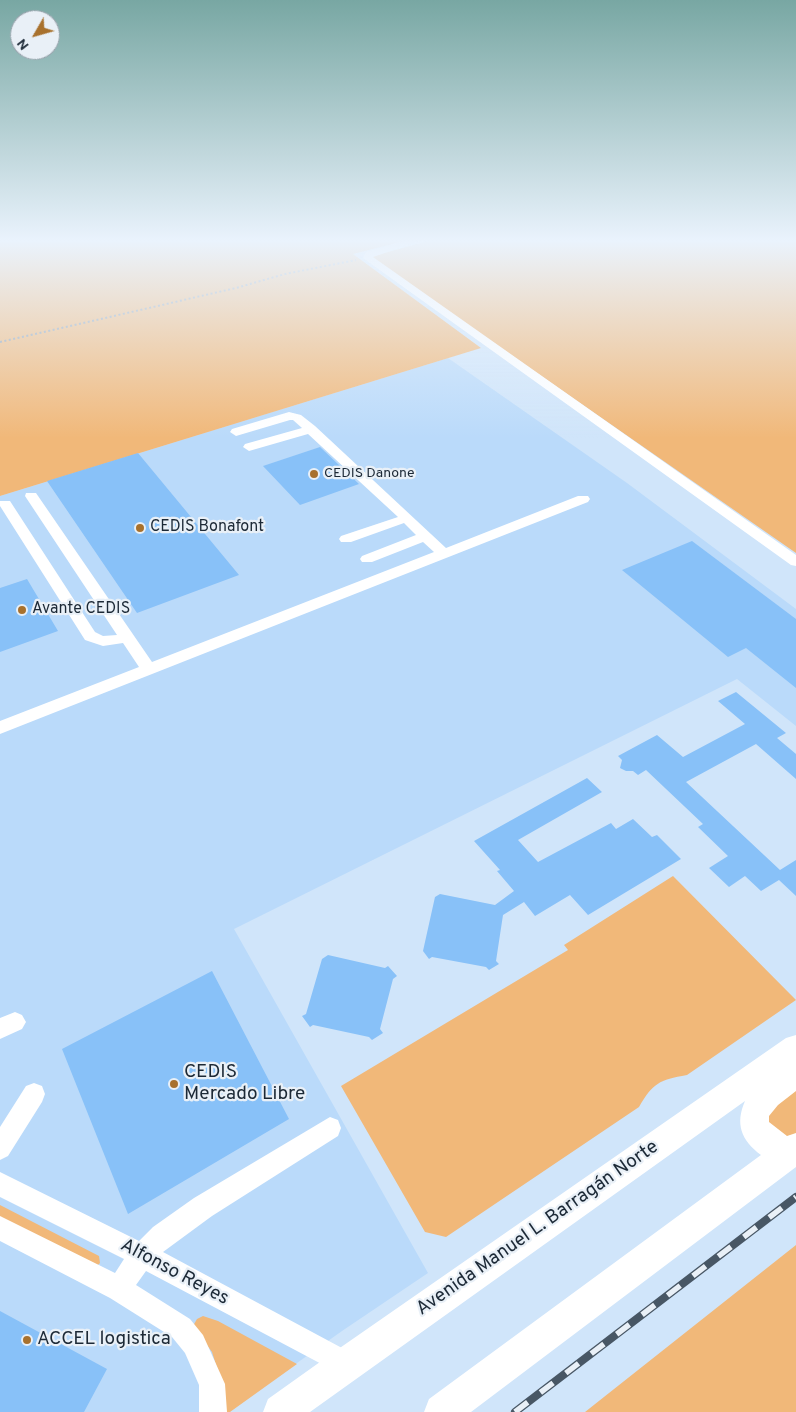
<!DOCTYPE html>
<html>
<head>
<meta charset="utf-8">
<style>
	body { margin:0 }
	#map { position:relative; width:796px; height:1412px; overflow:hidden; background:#d0e5fa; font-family:Overpass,sans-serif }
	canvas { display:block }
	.north { position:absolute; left:10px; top:10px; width:50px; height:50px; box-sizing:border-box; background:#e9f0f7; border:1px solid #97a0aa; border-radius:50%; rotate:232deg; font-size:14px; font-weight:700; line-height:20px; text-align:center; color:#1c2936 }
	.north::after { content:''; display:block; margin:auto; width:18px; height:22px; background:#a8712d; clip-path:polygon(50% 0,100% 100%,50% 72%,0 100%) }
</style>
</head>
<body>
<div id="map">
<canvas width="796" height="1412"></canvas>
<div class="north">N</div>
</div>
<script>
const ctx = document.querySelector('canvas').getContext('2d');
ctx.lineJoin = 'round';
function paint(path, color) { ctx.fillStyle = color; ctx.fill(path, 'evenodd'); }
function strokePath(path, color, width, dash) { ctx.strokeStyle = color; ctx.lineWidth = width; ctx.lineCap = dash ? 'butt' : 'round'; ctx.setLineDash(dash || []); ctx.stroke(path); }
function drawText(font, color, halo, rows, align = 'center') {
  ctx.font = font + ' Overpass,sans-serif'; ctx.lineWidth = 4.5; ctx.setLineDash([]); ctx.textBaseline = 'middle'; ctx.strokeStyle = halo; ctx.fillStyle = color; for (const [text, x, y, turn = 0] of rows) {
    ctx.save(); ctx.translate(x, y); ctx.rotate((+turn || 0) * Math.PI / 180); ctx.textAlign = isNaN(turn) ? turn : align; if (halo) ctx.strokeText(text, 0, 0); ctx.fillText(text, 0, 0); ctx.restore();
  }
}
paint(new Path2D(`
	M 448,358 L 627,483 L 796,609 L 796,726 L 737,679 L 234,929 L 428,1273 L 342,1331 L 228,1412 L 0,1412 L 0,496 Z`), '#badafa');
paint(new Path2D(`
	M 0,240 L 408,240 L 353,254 L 481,348 L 0,496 Z
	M 431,240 L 796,240 L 796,553 L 370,257 Z
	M 673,876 L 796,1000 L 687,1075 C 659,1080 653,1083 639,1107 L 446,1237 L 425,1232 L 341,1086 L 568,950 L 564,945 Z
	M 796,1086 L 796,1134 L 785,1137 L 769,1126 L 766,1110 Z
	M 0,1205 L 99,1256 L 100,1263 L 96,1267 L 0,1218 Z
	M 796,1245 L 796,1412 L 585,1412 Z
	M 203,1316 L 218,1321 L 297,1364 L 230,1412 L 226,1412 L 220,1378 L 212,1352 L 193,1326 L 197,1319 Z`), '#f1b879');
paint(new Path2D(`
	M 320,447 L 359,484 L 300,505 L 263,466 Z
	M 138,453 L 239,575 L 137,613 L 47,481 Z
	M 692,541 L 796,619 L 796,688 L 746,648 L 728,657 L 622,570 Z
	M 27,579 L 58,631 L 0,652 L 0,588 Z
	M 736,692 L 786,733 L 777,738 L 796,754 L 796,779 L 756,744 L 686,782 L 780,870 L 796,860 L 796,896 L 779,880 L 761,891 L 745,876 L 729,887 L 709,868 L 728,856 L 698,827 L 703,824 L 646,770 L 638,775 L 633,771 L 626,771 L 620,768 L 622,760 L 618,756 L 657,735 L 683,757 L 745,724 L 718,701 Z
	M 587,778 L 602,792 L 518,840 L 538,862 L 611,823 L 616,829 L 633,819 L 652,837 L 657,835 L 681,859 L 588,915 L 570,895 L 535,916 L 524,902 L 503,915 L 496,961 L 499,964 L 489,970 L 486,967 L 432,957 L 429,959 L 423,951 L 435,897 L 440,894 L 495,905 L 514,891 L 497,871 L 500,870 L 474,841 Z
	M 328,955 L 385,968 L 388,966 L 397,976 L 393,979 L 380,1029 L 383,1033 L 372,1040 L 369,1037 L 313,1025 L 310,1027 L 302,1016 L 306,1014 L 322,959 Z
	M 212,971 L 289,1119 L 128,1214 L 62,1049 Z
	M 0,1311 L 107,1369 L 84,1412 L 0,1412 Z`), '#88c1f8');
strokePath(new Path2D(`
	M 0,342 L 236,288 L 285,274 L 356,260`), '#91a3b5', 2, [2, 2.5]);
paint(new Path2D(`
	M 408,240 L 422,240 L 373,257 L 796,555 L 796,566 L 791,565 L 363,258 L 366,252 Z
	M 289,412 L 301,415 L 315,426 L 446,548 L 578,496 L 588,496 L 590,499 L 588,502 L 0,734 L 0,721 L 139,667 L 123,643 L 103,646 L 85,640 L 0,506 L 0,501 L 10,501 L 95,632 L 103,636 L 117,635 L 25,496 L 26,493 L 36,493 L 152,662 L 434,552 L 423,542 L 372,562 L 362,562 L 360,559 L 362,556 L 416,535 L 404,523 L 351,542 L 341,542 L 339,539 L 341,536 L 398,517 L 308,434 L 249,451 L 243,447 L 245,444 L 302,428 L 293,420 L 290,420 L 236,436 L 230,432 L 232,429 Z
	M 15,1012 L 22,1015 L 26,1022 L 22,1029 L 0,1039 L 0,1018 Z
	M 34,1083 L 42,1086 L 45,1094 L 42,1102 L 8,1156 L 0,1160 L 0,1127 L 26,1086 Z
	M 330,1117 L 338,1120 L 341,1128 L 338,1136 L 212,1216 L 163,1252 L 355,1355 L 359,1364 L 355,1373 L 346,1377 L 146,1271 L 136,1285 L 190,1319 L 203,1335 L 225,1384 L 227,1412 L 199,1412 L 199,1385 L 185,1353 L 172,1337 L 110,1298 L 0,1241 L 0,1216 L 115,1273 L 124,1259 L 0,1197 L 0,1172 L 139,1241 L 153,1227 L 194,1198 Z`), '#fff');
paint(new Path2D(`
	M 796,1035 L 796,1091 L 778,1105 L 769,1116 L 769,1122 L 787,1136 L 796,1133 L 796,1167 L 471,1412 L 424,1412 L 429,1399 L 761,1155 C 741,1140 735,1124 745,1101 L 310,1412 L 263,1412 L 268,1399 L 334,1352 L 786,1038 Z`), '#fff');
const rail = new Path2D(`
	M 515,1412 L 796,1197`);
strokePath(rail, '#485765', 8);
strokePath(rail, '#e9f0f7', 5.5, [16]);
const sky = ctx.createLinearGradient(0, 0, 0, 438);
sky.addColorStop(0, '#78a7a3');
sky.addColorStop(0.55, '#eaf3fd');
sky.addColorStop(1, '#eaf3fd00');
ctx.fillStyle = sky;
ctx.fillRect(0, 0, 796, 438);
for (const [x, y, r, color] of [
	[314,474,5,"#a8712d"],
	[140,528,5,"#a8712d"],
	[22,610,5,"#a8712d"],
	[174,1084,5,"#a8712d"],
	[27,1340,5,"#a8712d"]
]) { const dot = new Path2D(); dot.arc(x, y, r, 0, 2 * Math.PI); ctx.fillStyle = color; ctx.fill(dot); strokePath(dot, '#e9f0f7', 2); }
drawText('14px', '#1c2936', '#e9f0f7', [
	["CEDIS Danone",324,474]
], 'left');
drawText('16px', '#1c2936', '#e9f0f7', [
	["CEDIS Bonafont",150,528],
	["Avante CEDIS",32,610]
], 'left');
drawText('19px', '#1c2936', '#e9f0f7', [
	["CEDIS",184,1073],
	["Mercado Libre",184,1095],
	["ACCEL logistica",37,1340]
], 'left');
drawText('19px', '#1c2936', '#e9f0f7', [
	["Avenida Manuel L. Barragán Norte",538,1229,-35],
	["Alfonso Reyes",174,1273,28]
]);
</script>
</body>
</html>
